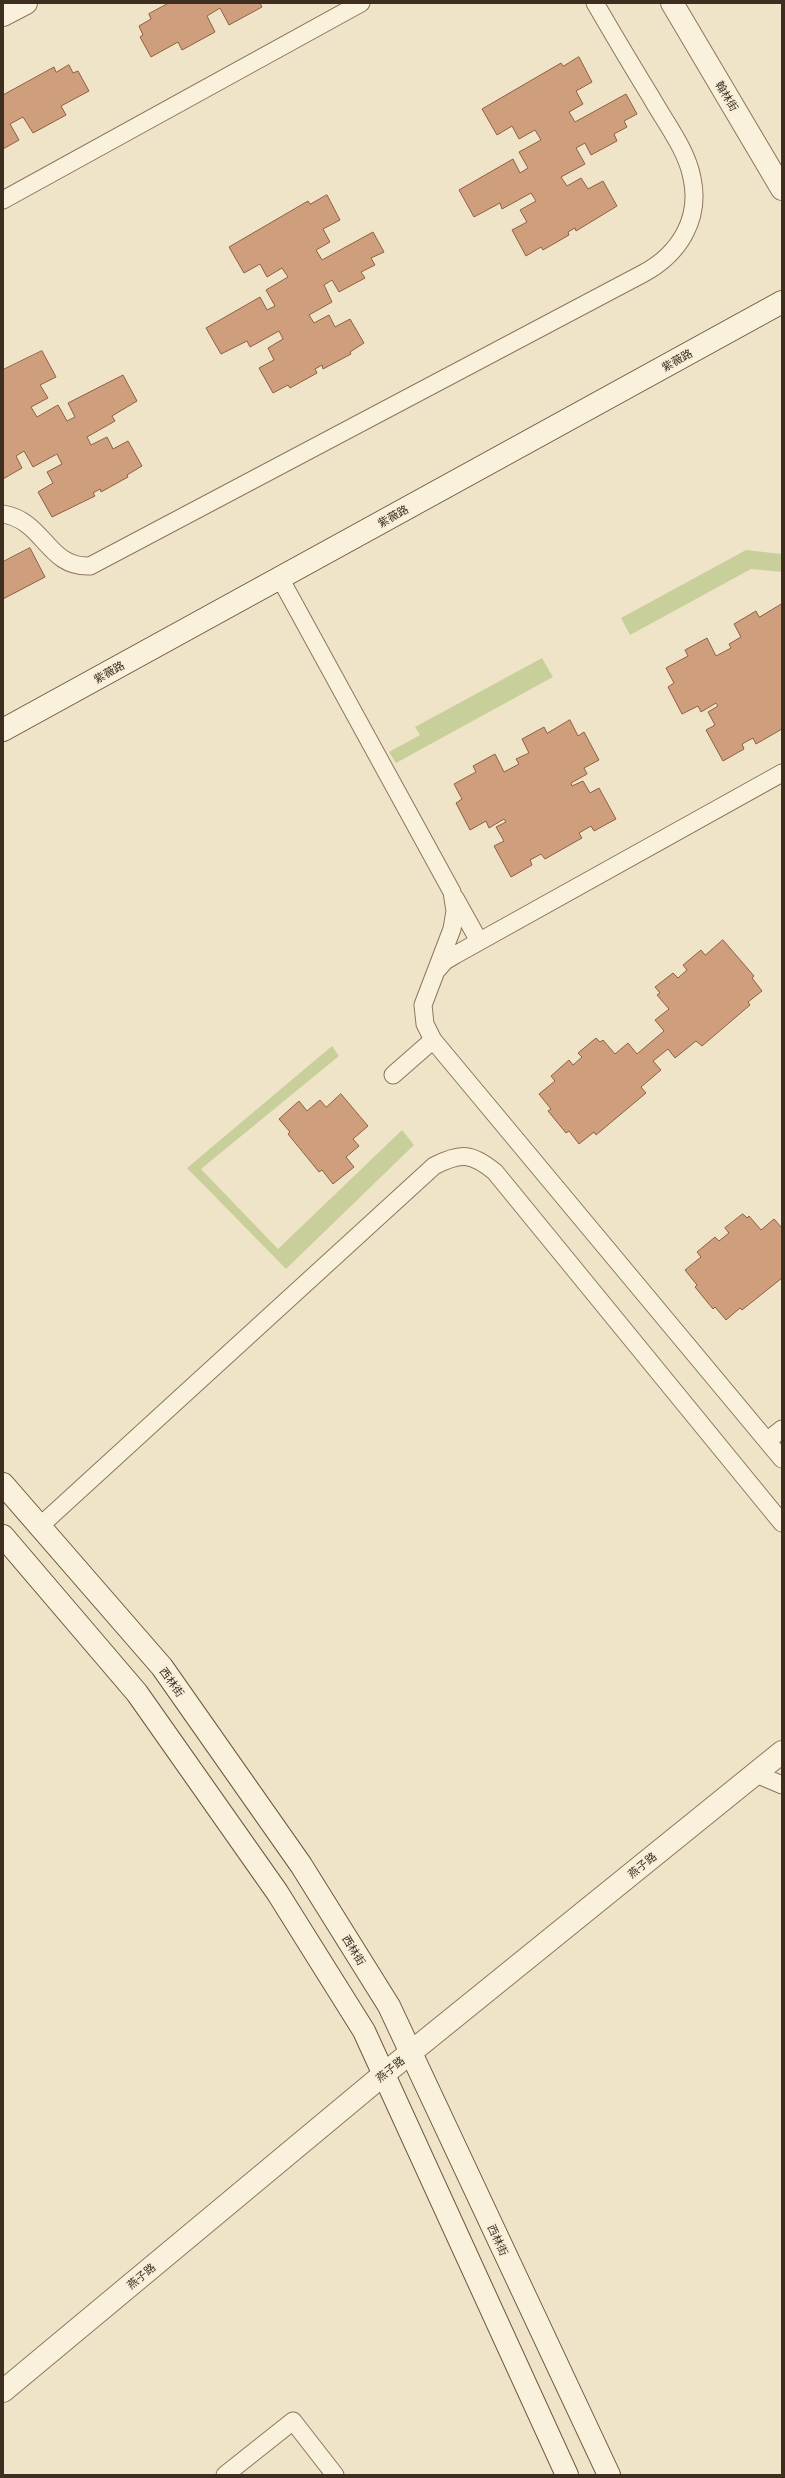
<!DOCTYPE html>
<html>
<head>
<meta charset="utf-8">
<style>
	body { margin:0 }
	#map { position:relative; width:785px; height:2478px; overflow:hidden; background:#f0e4c8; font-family:Georgia,serif }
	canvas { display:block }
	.frame { position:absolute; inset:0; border:4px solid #3d2e20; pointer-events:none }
</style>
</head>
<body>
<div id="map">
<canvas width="785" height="2478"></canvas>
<div class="frame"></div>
</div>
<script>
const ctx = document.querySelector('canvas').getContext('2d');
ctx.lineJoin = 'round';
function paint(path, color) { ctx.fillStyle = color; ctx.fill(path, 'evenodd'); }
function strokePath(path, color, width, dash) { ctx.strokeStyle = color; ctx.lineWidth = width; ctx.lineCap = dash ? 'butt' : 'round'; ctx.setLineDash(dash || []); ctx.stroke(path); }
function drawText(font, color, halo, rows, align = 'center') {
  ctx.font = font + ' Georgia,"Noto Sans SC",serif'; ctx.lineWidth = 3.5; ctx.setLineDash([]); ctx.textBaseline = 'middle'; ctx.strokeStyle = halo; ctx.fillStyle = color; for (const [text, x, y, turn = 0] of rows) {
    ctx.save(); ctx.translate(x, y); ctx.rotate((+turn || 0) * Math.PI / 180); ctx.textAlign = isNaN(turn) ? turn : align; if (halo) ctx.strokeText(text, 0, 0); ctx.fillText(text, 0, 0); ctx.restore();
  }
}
paint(new Path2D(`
	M 746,550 L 782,554 L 782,572 L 751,569 L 630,635 L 621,618 Z
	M 542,658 L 553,677 L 396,763 L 389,752 L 420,735 L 415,727 Z
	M 332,1046 L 339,1056 L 201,1169 L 278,1249 L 402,1130 L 414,1145 L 286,1269 L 187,1168 Z`), '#c9cf9b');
const building = new Path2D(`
	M 169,3 L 260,3 L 262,7 L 229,25 L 220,8 L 207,16 L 215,32 L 182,50 L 178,42 L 151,57 L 140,37 L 143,35 L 139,26 L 151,19 L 149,14 Z
	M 579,57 L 592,82 L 576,91 L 583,104 L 569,112 L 575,122 L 626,94 L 637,114 L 624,121 L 627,127 L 614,134 L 617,141 L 591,155 L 585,143 L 576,148 L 585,164 L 561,177 L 567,186 L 581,178 L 588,189 L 603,181 L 617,206 L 576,231 L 575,228 L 568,232 L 569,235 L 543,250 L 541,247 L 526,256 L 512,230 L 527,222 L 520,210 L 536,201 L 531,193 L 502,209 L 500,203 L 474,217 L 459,190 L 513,159 L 520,173 L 528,168 L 519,152 L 541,140 L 535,130 L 519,139 L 512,126 L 497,135 L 482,109 L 561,63 L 563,66 Z
	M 69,65 L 73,73 L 78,71 L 89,91 L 61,106 L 66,115 L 33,133 L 23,117 L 10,124 L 19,140 L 3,149 L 3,95 L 54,67 L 56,72 Z
	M 327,195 L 340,220 L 323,229 L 330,242 L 316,250 L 322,260 L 373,232 L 384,252 L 371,258 L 375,265 L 361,272 L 365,278 L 339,292 L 332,280 L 324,285 L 332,302 L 309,315 L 314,323 L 329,315 L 335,327 L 350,319 L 364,343 L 350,352 L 351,354 L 323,369 L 322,365 L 315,369 L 317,373 L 290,388 L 288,385 L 273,393 L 259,368 L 274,360 L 268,348 L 283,339 L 279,331 L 250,347 L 247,341 L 221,354 L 206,328 L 260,297 L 267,310 L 275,306 L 266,290 L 288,277 L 282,268 L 267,277 L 260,264 L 244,273 L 229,247 L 308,201 L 310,204 Z
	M 42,351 L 56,377 L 40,385 L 48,398 L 31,407 L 37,417 L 58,405 L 67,421 L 75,417 L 68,403 L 123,375 L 137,401 L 112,416 L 115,421 L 87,437 L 91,445 L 107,437 L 113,449 L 128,441 L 142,466 L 127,475 L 128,477 L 101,492 L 100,489 L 93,493 L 95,496 L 52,517 L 38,492 L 53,483 L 47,472 L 62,464 L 57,454 L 33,467 L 24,451 L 16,456 L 22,468 L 3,479 L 3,370 Z
	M 30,548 L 45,577 L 3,599 L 3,562 Z
	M 782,604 L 782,729 L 756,744 L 753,738 L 742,744 L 744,749 L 723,761 L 706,730 L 715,725 L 708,712 L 718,706 L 716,703 L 701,712 L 698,706 L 682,714 L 668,687 L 674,683 L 666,668 L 688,656 L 685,650 L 707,638 L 716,656 L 731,648 L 729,644 L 741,637 L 734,624 L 756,611 L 759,617 Z
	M 570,720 L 578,736 L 584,732 L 599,760 L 584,768 L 587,774 L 571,783 L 572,786 L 583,781 L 590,793 L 599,788 L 616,819 L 594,831 L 591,826 L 579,833 L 582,838 L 545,859 L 541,854 L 530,860 L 532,865 L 511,877 L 494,846 L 504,841 L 496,827 L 506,822 L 504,819 L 489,828 L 486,821 L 470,830 L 456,803 L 462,799 L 454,784 L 476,772 L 473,766 L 495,754 L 504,772 L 519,764 L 516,759 L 529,753 L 522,739 L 544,727 L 547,733 Z
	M 723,940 L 754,976 L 752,978 L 762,991 L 748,1002 L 750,1005 L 702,1046 L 696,1041 L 675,1058 L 668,1049 L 653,1061 L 661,1070 L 641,1087 L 646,1093 L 596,1135 L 594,1132 L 579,1144 L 569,1131 L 566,1133 L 548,1111 L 551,1109 L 539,1094 L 555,1081 L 551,1076 L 569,1060 L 573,1065 L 582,1057 L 578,1053 L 596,1038 L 600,1042 L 603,1040 L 615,1054 L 628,1043 L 637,1054 L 664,1031 L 655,1020 L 669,1009 L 657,995 L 660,993 L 655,987 L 673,973 L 678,978 L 687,970 L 683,965 L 701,950 L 705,955 Z
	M 341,1094 L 368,1126 L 353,1139 L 359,1146 L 346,1157 L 354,1167 L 333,1184 L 322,1170 L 319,1172 L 288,1134 L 290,1132 L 279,1119 L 299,1101 L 307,1111 L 320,1100 L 326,1107 Z
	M 743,1214 L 747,1218 L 749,1216 L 761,1230 L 774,1219 L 782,1228 L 782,1278 L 742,1310 L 740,1308 L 726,1320 L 715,1307 L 713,1309 L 695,1287 L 697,1285 L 685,1270 L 701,1257 L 697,1252 L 715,1237 L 719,1241 L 729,1233 L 725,1228 Z`);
paint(building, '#cf9f7d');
strokePath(building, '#8d5f41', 1);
const lane = new Path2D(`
	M 3,200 L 361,3
	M 3,514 C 45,521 47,568 90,566 L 644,273 C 679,254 701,219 692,178 C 687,150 665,122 651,97 C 632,66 613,34 595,3
	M 280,578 L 452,892 L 455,911 L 452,929 L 423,1005 L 425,1024 L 433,1040 L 782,1459
	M 455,898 L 479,941
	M 438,969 L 445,961 L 455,955 L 782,773
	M 393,1075 L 433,1040
	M 767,1441 L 782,1429
	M 40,1526 L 434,1166 C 461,1152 472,1153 495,1172 L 782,1523
	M 756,1774 L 782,1785
	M 225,2475 L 293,2421 L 335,2475`);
const street = new Path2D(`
	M 672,3 L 782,189
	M 3,15 L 26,3
	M 3,2391 L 384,2074 L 782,1752`);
const secondary = new Path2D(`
	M 3,730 L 782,302
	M 3,1484 L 162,1667 L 301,1865 L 389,2006 L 609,2475
	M 3,1536 L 137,1693 L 277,1892 L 364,2031 L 567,2475`);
strokePath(lane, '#8d765c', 19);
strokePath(street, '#8d765c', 24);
strokePath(secondary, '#6f573f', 24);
strokePath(lane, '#faf1dc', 17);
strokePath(street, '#faf1dc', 22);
strokePath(secondary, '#faf1dc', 22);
drawText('11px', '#3d2e20', '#f7eed8', [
	["翰林街",727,96,59],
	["紫薇路",677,360,-29],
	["紫薇路",393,516,-29],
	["紫薇路",109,672,-29],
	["西林街",172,1682,54],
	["燕子路",642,1865,-39],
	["西林街",354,1950,58],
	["燕子路",390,2069,-39],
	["西林街",498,2240,65],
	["燕子路",141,2276,-40]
]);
</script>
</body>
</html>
